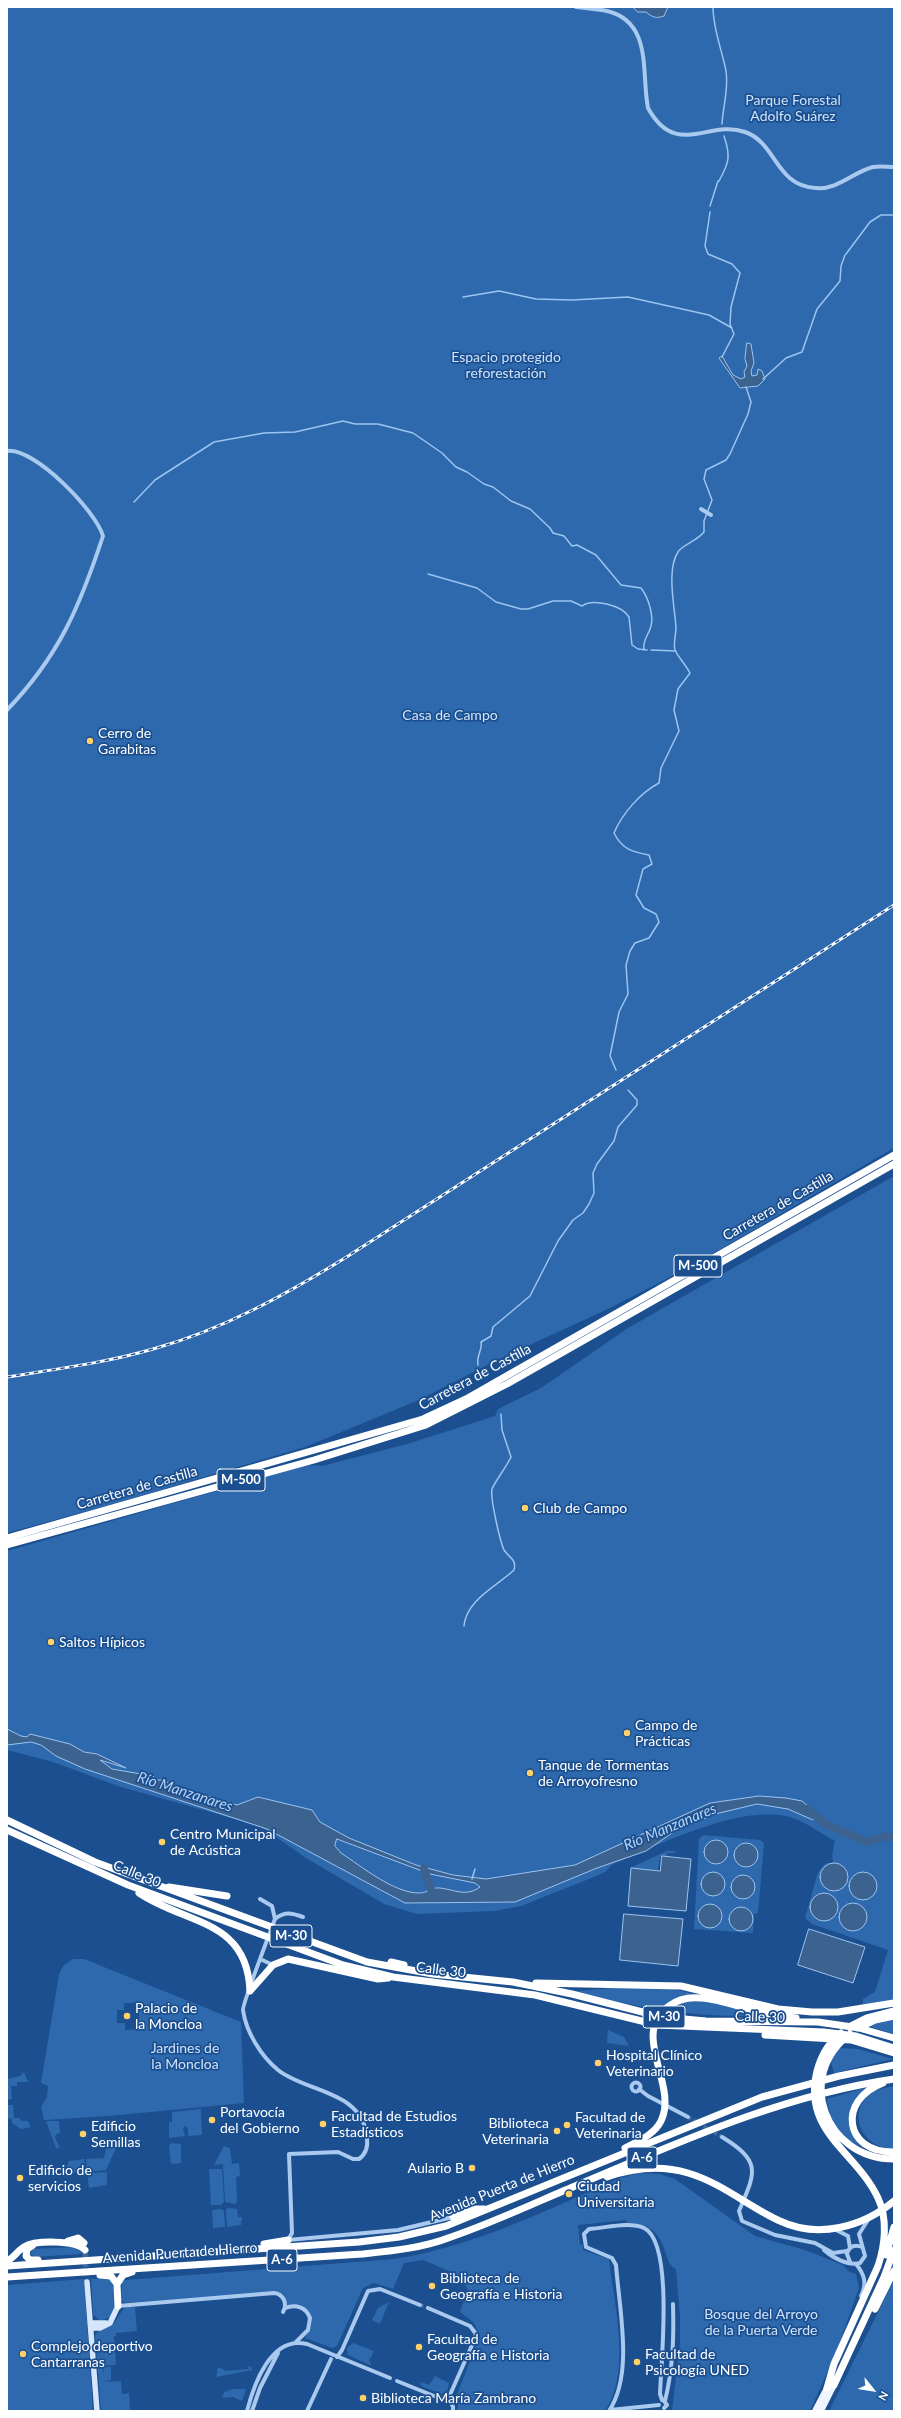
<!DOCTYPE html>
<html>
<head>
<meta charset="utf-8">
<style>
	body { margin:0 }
	#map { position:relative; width:901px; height:2418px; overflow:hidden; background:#1b4f8f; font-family:Lato,sans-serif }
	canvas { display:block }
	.frame { position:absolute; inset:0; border:8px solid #fff; pointer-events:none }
	.north { position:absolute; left:853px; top:2370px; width:40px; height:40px; -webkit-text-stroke:3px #1b4f8f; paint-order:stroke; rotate:120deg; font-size:11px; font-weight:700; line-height:16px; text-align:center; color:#fff }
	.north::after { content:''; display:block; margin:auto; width:14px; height:18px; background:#fff; clip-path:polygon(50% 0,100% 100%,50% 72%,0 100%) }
</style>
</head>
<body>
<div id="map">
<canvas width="901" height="2418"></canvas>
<div class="frame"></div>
<div class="north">N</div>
</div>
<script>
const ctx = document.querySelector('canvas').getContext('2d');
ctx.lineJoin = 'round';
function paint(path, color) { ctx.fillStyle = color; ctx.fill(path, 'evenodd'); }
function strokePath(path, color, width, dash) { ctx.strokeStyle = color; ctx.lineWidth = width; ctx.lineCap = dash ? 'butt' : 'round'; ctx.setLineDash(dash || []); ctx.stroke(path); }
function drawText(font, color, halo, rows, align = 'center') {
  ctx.font = font + ' Lato,sans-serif'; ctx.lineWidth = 3.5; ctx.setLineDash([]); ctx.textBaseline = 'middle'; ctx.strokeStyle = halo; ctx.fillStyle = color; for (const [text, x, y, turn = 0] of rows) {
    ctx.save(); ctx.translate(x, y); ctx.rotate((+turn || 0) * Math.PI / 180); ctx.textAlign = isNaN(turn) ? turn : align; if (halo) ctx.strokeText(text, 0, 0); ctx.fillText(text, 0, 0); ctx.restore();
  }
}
paint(new Path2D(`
	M 7,7 L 894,7 L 894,1148 L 688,1268 L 608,1309 L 497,1360 L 419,1400 L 305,1447 L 123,1501 L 7,1533 Z
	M 894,1176 L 894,2003 L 863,2006 L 863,1999 L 875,1992 L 888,1950 L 812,1924 L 805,1918 L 818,1872 L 825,1864 L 833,1862 L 832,1855 L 835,1841 C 819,1833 807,1822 790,1817 C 741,1803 659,1845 613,1864 L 605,1872 L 589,1879 L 521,1906 L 494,1911 L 417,1914 L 384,1904 L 306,1858 L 260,1826 L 118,1786 L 53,1762 L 7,1750 L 7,1551 L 306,1465 L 322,1466 L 407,1444 L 495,1416 L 498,1409 L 541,1388 L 628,1328 Z
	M 703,1835 L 760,1840 L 764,1843 L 758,1913 L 754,1914 L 753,1933 L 694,1929 L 699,1839 Z
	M 667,1851 L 676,1851 L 675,1853 L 667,1853 L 667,1857 L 660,1856 L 658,1870 L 630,1868 Z
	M 73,1959 L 84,1959 L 241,2022 L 244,2103 L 109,2116 L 44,2120 L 41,2107 L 47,2097 L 48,2086 L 41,2083 L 59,1974 L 64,1965 ZM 124,2003 L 139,2003 L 139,2029 L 125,2030 L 125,2023 L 117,2023 L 117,2010 L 124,2010 Z
	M 638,1986 L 668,1988 L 709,1997 L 756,2016 C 692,2017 636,2008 575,1991 Z
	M 894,2017 L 894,2034 L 868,2026 Z
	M 608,2030 L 624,2037 L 629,2046 L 607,2043 Z
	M 838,2048 L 858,2049 L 893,2059 L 834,2073 L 830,2058 Z
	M 24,2072 L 28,2082 L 17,2082 L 17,2086 L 11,2086 L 12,2099 L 7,2100 L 7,2079 L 20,2076 Z
	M 894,2086 L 894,2149 C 866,2149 846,2119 868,2095 C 874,2089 885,2088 894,2086 Z
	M 868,2087 L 850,2120 L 857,2137 L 874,2151 C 845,2143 830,2131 827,2099 Z
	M 7,2105 L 13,2105 L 14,2118 L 20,2118 L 21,2121 L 28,2121 L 31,2127 L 21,2129 L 12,2123 L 11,2118 L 7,2119 Z
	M 201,2109 L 202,2135 L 188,2136 L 188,2128 L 185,2126 L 183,2129 L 185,2136 L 169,2138 L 169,2122 L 172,2122 L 172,2112 Z
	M 46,2121 L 59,2121 L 60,2133 L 56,2134 L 55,2138 L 60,2148 L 56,2148 Z
	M 171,2143 L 181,2144 L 181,2163 L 171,2164 L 169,2146 Z
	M 113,2146 L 116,2148 L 106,2170 L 87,2172 L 86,2159 L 104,2158 L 106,2149 Z
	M 224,2146 L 230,2148 L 232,2164 L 239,2163 L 240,2176 L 236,2177 L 237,2202 L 235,2204 L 225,2202 L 223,2164 L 214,2165 Z
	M 84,2159 L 86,2172 L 71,2173 L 67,2166 L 69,2161 Z
	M 209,2169 L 222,2169 L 224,2202 L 221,2205 L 211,2205 Z
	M 107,2172 L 107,2185 L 89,2188 L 87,2173 Z
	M 640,2173 L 660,2174 L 675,2179 L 755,2236 L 805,2250 L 843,2265 L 848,2271 L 856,2274 L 859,2288 L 836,2353 L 810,2411 L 672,2411 L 680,2343 L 680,2316 L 676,2269 C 660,2262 672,2224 627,2223 L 626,2220 L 578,2225 L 580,2244 L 583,2245 L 583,2250 L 609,2259 C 614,2304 632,2372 605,2411 L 457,2411 L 458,2406 L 456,2397 L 480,2335 L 473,2322 L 460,2312 L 468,2289 L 456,2274 L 423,2260 L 404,2263 L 393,2289 L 374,2283 L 363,2288 L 337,2346 L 332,2348 L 305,2338 L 310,2327 L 311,2318 L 301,2306 L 287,2305 L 284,2295 L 278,2292 L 125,2303 L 121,2300 L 122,2281 L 126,2280 L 394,2259 C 473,2247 547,2210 620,2178 Z
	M 228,2208 L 237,2209 L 238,2217 L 242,2217 L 241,2225 L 227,2227 L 226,2210 Z
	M 221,2209 L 224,2211 L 225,2227 L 213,2228 L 212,2210 Z
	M 75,2247 L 81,2251 L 81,2254 L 35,2257 L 30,2254 L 33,2249 Z
	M 109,2278 C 118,2289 116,2304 111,2317 L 100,2321 L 93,2314 L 91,2279 Z
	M 84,2279 L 93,2411 L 7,2411 L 7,2285 Z
	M 894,2280 L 894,2411 L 829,2411 Z
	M 389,2302 L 380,2324 L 372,2320 L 378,2308 Z
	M 126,2307 L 135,2307 L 137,2331 L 116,2333 L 116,2336 L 114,2336 L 116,2365 L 103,2366 L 104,2376 L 104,2367 L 111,2367 L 111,2380 L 104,2382 L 121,2381 L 122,2394 L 129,2393 L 130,2411 L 101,2411 L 95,2336 C 97,2329 104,2329 110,2326 C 118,2321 119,2312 126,2307 Z
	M 353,2343 L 374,2351 L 369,2361 L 372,2364 L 370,2365 L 348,2355 L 347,2348 Z
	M 248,2366 L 251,2367 L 252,2370 L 216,2377 L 218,2367 L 226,2371 L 249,2369 Z
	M 435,2376 L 449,2383 L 447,2392 L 441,2394 L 421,2386 L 421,2382 L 429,2385 Z
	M 233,2389 L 246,2389 L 242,2401 L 233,2397 L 222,2398 L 224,2392 Z`), '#2e69ad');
const water = new Path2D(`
	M 633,7 L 668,7 L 664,16 C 656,19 652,17 646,12 L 638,12 Z
	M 747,343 L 751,344 L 754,363 L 751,371 L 752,376 L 757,375 L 758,369 L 762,371 L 765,379 L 758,386 L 740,388 L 719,358 L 722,356 L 733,375 L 741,379 L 745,377 L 744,372 L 747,366 L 745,359 Z
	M 7,1729 L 21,1736 L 27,1737 L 30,1734 L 70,1744 L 84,1752 L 97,1754 L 126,1768 L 100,1760 L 112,1769 L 153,1776 L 156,1780 L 164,1780 L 171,1785 L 237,1805 L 258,1797 L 312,1810 L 320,1822 L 349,1838 L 416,1865 L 453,1875 L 486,1879 L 575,1865 L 710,1803 L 759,1796 L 786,1798 L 802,1801 L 815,1812 L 813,1820 L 788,1809 L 757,1804 L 715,1814 L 675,1831 L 646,1851 L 597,1868 L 515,1902 L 405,1903 L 267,1829 L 85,1769 L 56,1756 L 41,1745 L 31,1742 L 7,1745 ZM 337,1839 L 430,1874 L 475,1883 L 480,1887 C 466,1897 456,1890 440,1888 C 431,1887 427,1893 420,1893 C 395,1894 361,1866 341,1853 L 335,1846 Z
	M704 1852a12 12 0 1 1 24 0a12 12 0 1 1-24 0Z
	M734 1855a12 12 0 1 1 24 0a12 12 0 1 1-24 0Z
	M 662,1856 L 691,1859 L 686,1911 L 628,1906 L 631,1868 L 660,1871 Z
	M820 1877a14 14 0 1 1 28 0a14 14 0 1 1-28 0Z
	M701 1884a12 12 0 1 1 24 0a12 12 0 1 1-24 0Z
	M849 1886a14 14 0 1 1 28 0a14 14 0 1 1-28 0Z
	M731 1887a12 12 0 1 1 24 0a12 12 0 1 1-24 0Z
	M810 1907a14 14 0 1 1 28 0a14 14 0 1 1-28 0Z
	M839 1917a14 14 0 1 1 28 0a14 14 0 1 1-28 0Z
	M698 1916a12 12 0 1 1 24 0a12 12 0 1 1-24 0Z
	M729 1919a12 12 0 1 1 24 0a12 12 0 1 1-24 0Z
	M 624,1914 L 683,1919 L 678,1966 L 620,1960 Z
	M 809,1929 L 865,1947 L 853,1983 L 798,1965 Z`);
paint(water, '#3c6290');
strokePath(water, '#9cc4f0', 1);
strokePath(new Path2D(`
	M 713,7 C 713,29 722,50 726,71 C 729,89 723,106 722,124
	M 719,181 C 729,163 731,156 724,136
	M 710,206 L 718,181
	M 710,212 L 705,246 L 708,254 L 732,264 L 740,273 L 731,307 L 730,324 L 734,334 L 722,357
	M 846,254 L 870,222 L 881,215 L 894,215
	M 463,297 L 499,291 L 536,299 L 572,300 L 628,297 L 709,315 L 732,328
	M 763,379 L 786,358 L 802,352 L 817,309 L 840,281 L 841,266 L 845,255
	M 134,502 L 155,480 L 214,442 L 264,433 L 295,432 L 343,421 L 355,424 L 378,424 L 413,433 L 442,453 L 456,467 L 467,472 L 484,484 L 493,487 L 511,501 L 530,509 L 550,528 L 553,533 L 564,536 L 572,546 L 577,545 L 596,555 L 621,585 L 641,588 C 648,597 654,615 651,626 C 649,635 642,640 644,650
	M 428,574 L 477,588 L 496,602 L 521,609 L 528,609 L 553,601 L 571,601 L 582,606 C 592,598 622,605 629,617 L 632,645 L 638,649 L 647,650
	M 651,650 L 676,651
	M 616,1070 L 610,1056 L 619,1012 L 628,994 L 626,965 L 630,951 L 635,943 L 649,938 L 659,922 L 656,914 L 644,908 L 636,895 L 643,869 L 652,864 L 649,855 C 632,852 622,849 614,833 C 622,814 640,793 659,783 L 661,768 L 679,731 L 674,710 L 678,689 L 690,673 C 686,665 678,657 675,650 C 673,644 676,634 676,628 C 675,608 666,570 678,552 C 682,545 697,541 704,532 L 704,521 L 712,500 L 704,479 L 706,470 L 726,460 L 730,454 L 748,414 L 751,402 L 746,387
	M 478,1365 C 476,1356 483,1349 481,1342 L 491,1336 L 493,1327 L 530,1296 L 558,1241 L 573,1220 L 583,1213 L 589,1204 L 594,1193 L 593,1173 L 597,1164 L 614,1141 L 618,1127 L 637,1105 L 637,1100 L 628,1090
	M 464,1626 C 466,1600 497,1586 514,1570 C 517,1559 509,1558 504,1550 C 500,1541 490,1498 492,1489 C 494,1483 507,1466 511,1457 L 502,1430 L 501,1414
	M 472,1879 L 475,1869`), '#9cc4f0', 1.5);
strokePath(new Path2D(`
	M 807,1809 L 825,1824 L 867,1842 L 884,1837 L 894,1837
	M 424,1869 L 434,1898`), '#3c6290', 8);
strokePath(new Path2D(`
	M 688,2117 L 722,2137
	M 420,2305 L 428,2308`), '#3d69a0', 4, [4, 2]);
strokePath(new Path2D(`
	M 85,2253 L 87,2282`), '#3d69a0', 5.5, [5.5, 3]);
strokePath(new Path2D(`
	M 576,7 C 586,8 597,9 607,11 C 653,22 641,73 648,108 C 676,159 709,119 745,132 C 777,143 775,186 816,188 C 838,190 853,172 873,167 C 880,166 887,167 894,167
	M 7,451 C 34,447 96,511 103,536 C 80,606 59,656 7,710
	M 701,509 L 711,515
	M 260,1899 L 272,1906 L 275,1919 C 271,1930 242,2005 243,2010 C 246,2032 261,2056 278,2070 C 307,2093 363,2090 367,2138 C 368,2146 366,2154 359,2159 L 353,2159 L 338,2152 L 289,2154 L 292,2233 L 288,2240
	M 275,1919 C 285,1911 292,1913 303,1917
	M 260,1959 L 273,1965
	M631.5 2087a4.5 4.5 0 1 1 9 0a4.5 4.5 0 1 1-9 0Z
	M 639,2089 L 648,2096 L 688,2117
	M 722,2137 C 763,2162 755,2173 739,2211 L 742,2221 L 775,2235 L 815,2243 L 833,2253 L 847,2251
	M 836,2230 L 848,2236 L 850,2248
	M 288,2240 L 398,2230 L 453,2217
	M 824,2250 C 833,2258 848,2266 860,2263 L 865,2256 L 859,2234 L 868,2220
	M 850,2262 L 847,2254 C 849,2246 855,2244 862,2247
	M 856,2264 C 865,2275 867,2284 861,2296
	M 118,2306 L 274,2293 C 283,2294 288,2303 283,2312
	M 285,2308 C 296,2304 306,2307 310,2318 L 308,2330 L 296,2342
	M 337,2357 L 342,2350 L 368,2291 L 380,2289 L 420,2305
	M 397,2381 L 439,2398 L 449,2397 L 473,2343 L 476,2334 L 470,2326 L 428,2308
	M 449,2397 L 453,2407 L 453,2411
	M 665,2401 C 673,2368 674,2338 673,2304
	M 664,2408 L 667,2405 L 664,2401
	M 610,2410 L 659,2405
	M 247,2411 C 254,2384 271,2335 307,2344 L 390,2378
	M 252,2411 L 260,2388 L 278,2353
	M 307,2411 L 331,2359
	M 609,2411 C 634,2374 619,2308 616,2265 L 612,2258 L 586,2247 L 584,2234 L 589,2229 C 606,2228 629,2221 644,2228 C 674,2242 661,2363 660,2394 L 662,2400`), '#a9c9ee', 4);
strokePath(new Path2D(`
	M 87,2282 L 97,2411
	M 90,2323 L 106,2323
	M 91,2328 L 100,2328 L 110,2323 L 118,2306`), '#d6e6fa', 5.5);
strokePath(new Path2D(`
	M 815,2411 L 827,2388
	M 821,2411 L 834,2385`), '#f0f6ff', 6);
strokePath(new Path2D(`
	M 7,1538 L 423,1419 L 466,1399 L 894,1155
	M 7,1545 L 314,1460 L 426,1425 L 507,1384 L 894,1164
	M 7,1820 L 95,1862 L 367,1962 L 433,1974 L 513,1982 L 572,1994 L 662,2017 L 706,2021 L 818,2022 L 859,2028 L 894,2038
	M 7,1830 L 128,1885 L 343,1965 L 393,1977 L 535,1995 L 658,2025 L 824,2032 L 856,2036 L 894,2048
	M 169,1887 L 227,1896
	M 139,1893 C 187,1925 247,1919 250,1991
	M 391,1962 L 404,1965
	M 536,1983 L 681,1986 L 778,2009 L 812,2012 L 838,2012 L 894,2003
	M 250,1991 L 273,1965 L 288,1959 L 378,1979 L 388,1978
	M 849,2027 L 867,2018 L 894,2011
	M 858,2028 L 875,2020 L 894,2016
	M 850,2034 C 794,2076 825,2159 894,2159
	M 765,2035 L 851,2040 L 894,2053
	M 883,2083 C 837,2100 844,2153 894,2152
	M 625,2148 C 638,2141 654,2135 661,2121 C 679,2085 629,2034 669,2006 C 678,1999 690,1997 701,1998 C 721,1999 741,2008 760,2012 C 772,2015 784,2016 796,2018
	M 607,2177 C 633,2168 661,2165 688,2173 C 722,2183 749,2207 780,2221 C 818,2239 863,2227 894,2201
	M 453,2217 L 473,2209 L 484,2209
	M 68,2241 L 78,2238 L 84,2243
	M 264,2244 L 288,2240
	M 33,2245 L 27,2249 L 26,2256 L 30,2260 L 38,2260
	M 886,2255 L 894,2227
	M 7,2261 C 14,2258 17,2251 24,2247 C 35,2240 76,2240 85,2250
	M 7,2266 L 359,2242 L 399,2237 L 446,2226 L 762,2097 L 839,2076 L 894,2065
	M 100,2275 L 111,2276 L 117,2284
	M 7,2277 L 362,2254 C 392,2251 423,2248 451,2237 C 489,2224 526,2207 563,2191 C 671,2146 777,2096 894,2079
	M 118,2306 L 117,2284 L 123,2275 L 132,2272
	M 875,2309 L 894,2271
	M 834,2385 L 884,2277 L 894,2250
	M 827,2388 L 834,2364 L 878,2266 C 885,2245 888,2219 878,2198 C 856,2151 802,2132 817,2071 C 821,2056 829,2042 841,2033`), '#fff', 7);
const rail = new Path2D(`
	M 7,1377 C 56,1369 105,1363 153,1349 C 222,1330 285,1295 345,1258 L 894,905`);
strokePath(rail, '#fff', 3);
strokePath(rail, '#1b4f8f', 1.5, [4.5]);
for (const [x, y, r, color] of [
	[90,741,4,"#ffd166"],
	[525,1508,4,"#ffd166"],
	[51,1642,4,"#ffd166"],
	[627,1733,4,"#ffd166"],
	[530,1773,4,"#ffd166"],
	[162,1842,4,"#ffd166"],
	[127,2016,4,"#ffd166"],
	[598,2063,4,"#ffd166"],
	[212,2120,4,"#ffd166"],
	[323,2124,4,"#ffd166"],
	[567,2125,4,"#ffd166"],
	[557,2131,4,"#ffd166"],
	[83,2134,4,"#ffd166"],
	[472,2168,4,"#ffd166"],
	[20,2178,4,"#ffd166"],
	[569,2194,4,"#ffd166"],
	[432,2286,4,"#ffd166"],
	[419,2347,4,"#ffd166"],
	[23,2354,4,"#ffd166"],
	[637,2362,4,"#ffd166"],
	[363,2398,4,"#ffd166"]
]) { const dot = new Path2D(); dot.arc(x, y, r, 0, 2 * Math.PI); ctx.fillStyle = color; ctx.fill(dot); strokePath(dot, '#1b4f8f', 1.5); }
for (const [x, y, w] of [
	[698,1266,48],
	[241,1480,48],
	[291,1936,42],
	[664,2017,42],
	[642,2158,30],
	[282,2260,30]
]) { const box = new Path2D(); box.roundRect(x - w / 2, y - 11, w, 22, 3); ctx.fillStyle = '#1b4f8f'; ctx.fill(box); strokePath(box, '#fff', 1); }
drawText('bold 13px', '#fff', null, [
	["M-500",698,1266],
	["M-500",241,1480],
	["M-30",291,1936],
	["M-30",664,2017],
	["A-6",642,2158],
	["A-6",282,2260]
]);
drawText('14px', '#cfe3fa', '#1b4f8f', [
	["Parque Forestal",793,100],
	["Adolfo Suárez",793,116],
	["Espacio protegido",506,357],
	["reforestación",506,373],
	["Casa de Campo",450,715],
	["Jardines de",185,2048],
	["la Moncloa",185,2064],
	["Bosque del Arroyo",761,2314],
	["de la Puerta Verde",761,2330]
]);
drawText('14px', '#fff', '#1b4f8f', [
	["Cerro de",98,733],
	["Garabitas",98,749],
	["Club de Campo",533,1508],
	["Saltos Hípicos",59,1642],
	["Campo de",635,1725],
	["Prácticas",635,1741],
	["Tanque de Tormentas",538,1765],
	["de Arroyofresno",538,1781],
	["Centro Municipal",170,1834],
	["de Acústica",170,1850],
	["Palacio de",135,2008],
	["la Moncloa",135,2024],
	["Hospital Clínico",606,2055],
	["Veterinario",606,2071],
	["Portavocía",220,2112],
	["del Gobierno",220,2128],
	["Facultad de Estudios",331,2116],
	["Estadísticos",331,2132],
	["Facultad de",575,2117],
	["Veterinaria",575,2133],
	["Biblioteca",549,2123,"right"],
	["Veterinaria",549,2139,"right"],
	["Edificio",91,2126],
	["Semillas",91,2142],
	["Aulario B",464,2168,"right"],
	["Edificio de",28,2170],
	["servicios",28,2186],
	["Ciudad",577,2186],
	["Universitaria",577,2202],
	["Biblioteca de",440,2278],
	["Geografía e Historia",440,2294],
	["Facultad de",427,2339],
	["Geografía e Historia",427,2355],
	["Complejo deportivo",31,2346],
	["Cantarranas",31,2362],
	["Facultad de",645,2354],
	["Psicología UNED",645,2370],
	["Biblioteca María Zambrano",371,2398]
], 'left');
drawText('14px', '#fff', '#1b4f8f', [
	["Carretera de Castilla",778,1206,-30],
	["Carretera de Castilla",475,1377,-28],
	["Carretera de Castilla",137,1488,-16],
	["Calle 30",137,1874,22],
	["Calle 30",441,1970,7],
	["Calle 30",760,2017,2],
	["Avenida Puerta de Hierro",502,2188,-22],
	["Avenida Puerta de Hierro",180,2253,-4]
]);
drawText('italic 15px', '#b5d3f5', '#1b4f8f', [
	["Río Manzanares",185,1792,18],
	["Río Manzanares",670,1827,-23]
]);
</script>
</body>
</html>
